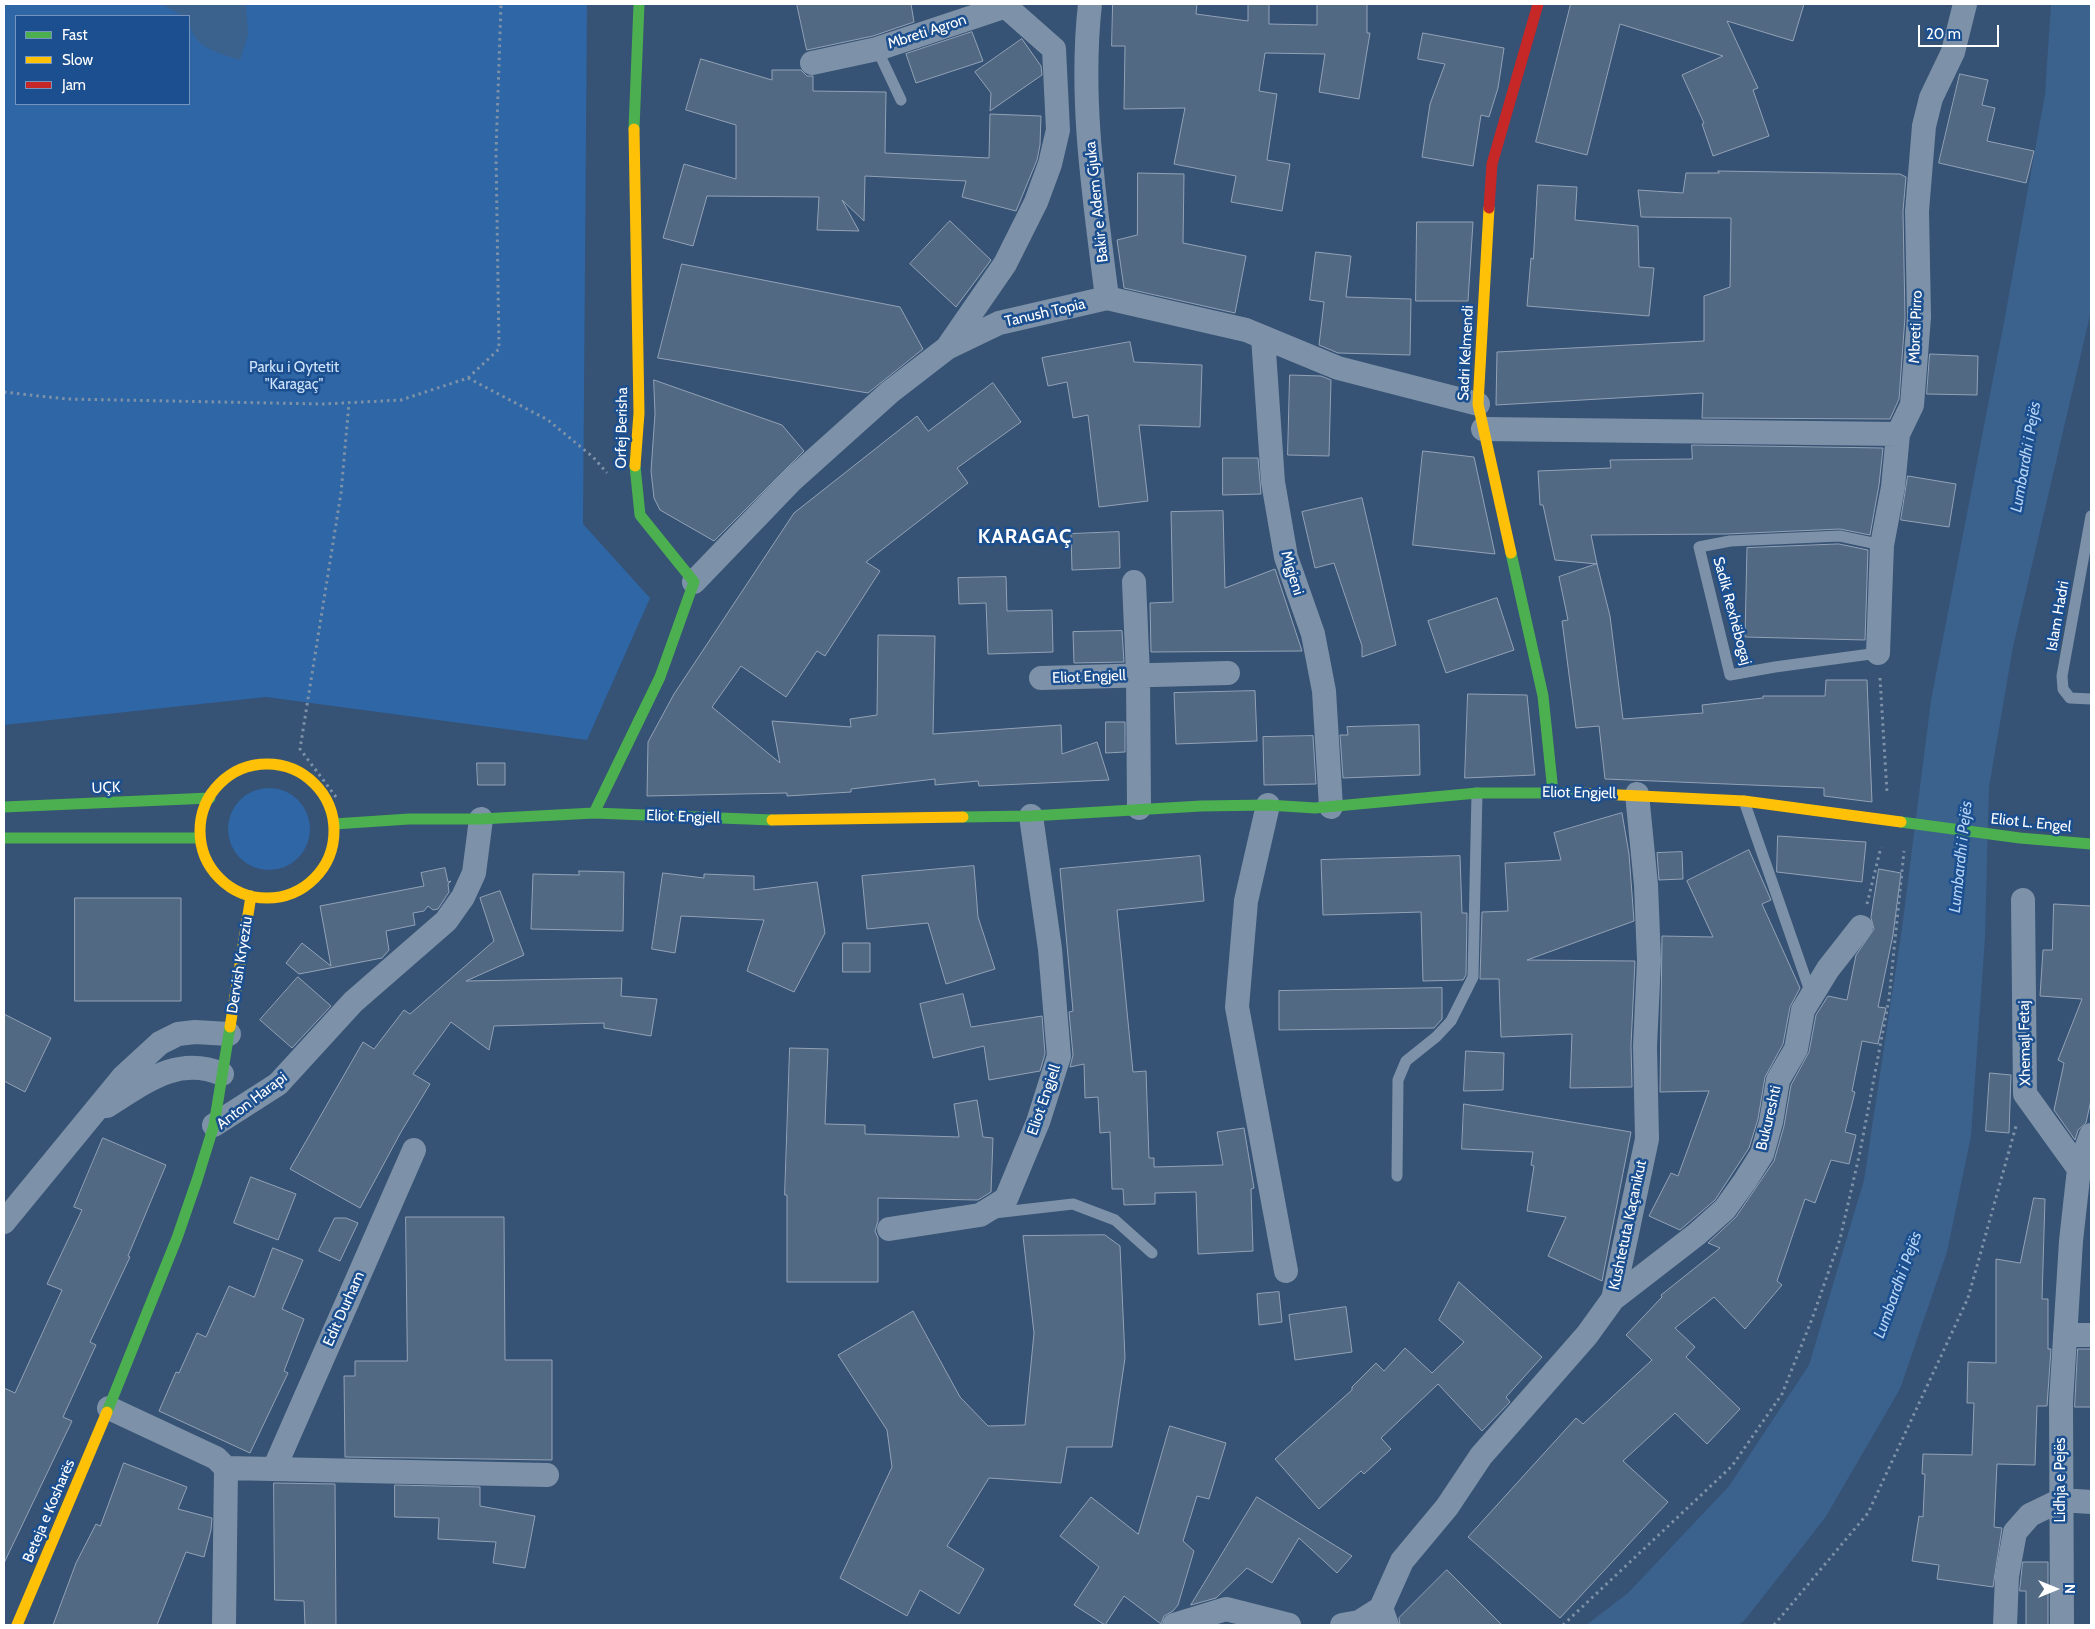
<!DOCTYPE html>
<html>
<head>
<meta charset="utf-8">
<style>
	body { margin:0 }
	#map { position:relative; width:2095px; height:1629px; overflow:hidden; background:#365274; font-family:Cabin,sans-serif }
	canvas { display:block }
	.frame { position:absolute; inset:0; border:5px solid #fff; pointer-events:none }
	.legend { position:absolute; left:15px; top:15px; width:175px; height:90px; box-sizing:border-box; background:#1b4f8f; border:1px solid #7695bc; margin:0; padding:6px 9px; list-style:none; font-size:15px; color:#fff }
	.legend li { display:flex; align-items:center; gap:10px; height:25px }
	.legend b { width:25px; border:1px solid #7695bc }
	.north { position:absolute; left:2030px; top:1564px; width:50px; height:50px; -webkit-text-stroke:4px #1b4f8f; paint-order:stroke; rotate:90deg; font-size:14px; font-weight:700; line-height:20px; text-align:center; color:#fff }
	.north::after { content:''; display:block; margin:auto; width:18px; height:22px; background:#fff; clip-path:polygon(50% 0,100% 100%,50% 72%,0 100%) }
	.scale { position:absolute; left:1918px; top:25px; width:81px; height:22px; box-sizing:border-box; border:2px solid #fff; border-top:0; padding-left:6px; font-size:15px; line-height:18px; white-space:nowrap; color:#fff; -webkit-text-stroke:4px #1b4f8f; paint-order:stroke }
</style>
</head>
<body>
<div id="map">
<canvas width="2095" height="1629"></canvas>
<div class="frame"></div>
<ul class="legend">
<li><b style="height:6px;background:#4caf50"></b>Fast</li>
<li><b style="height:6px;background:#ffc107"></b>Slow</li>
<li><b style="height:6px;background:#c62828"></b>Jam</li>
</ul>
<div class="north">N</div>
<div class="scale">20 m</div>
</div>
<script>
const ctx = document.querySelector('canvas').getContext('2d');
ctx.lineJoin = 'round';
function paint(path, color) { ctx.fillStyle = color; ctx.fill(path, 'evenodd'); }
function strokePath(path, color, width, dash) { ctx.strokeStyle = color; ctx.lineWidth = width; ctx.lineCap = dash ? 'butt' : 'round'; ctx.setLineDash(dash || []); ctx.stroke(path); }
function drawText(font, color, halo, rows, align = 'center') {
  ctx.font = font + ' Cabin,sans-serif'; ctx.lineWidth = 5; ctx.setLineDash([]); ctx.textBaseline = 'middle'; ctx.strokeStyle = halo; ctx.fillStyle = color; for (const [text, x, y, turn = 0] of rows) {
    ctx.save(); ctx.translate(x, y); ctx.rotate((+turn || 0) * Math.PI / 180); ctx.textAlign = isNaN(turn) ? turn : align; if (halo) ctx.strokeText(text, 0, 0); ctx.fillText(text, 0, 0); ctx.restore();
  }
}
paint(new Path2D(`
	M 4,4 L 587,4 L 583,524 L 650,598 L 587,740 L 266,697 L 4,725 ZM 16,16 L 189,16 L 189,104 L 16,104 Z
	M228 829a41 41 0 1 1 82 0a41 41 0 1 1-82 0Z`), '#2f66a5');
paint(new Path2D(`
	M 161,4 L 246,4 L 248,35 L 240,60 C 216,52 189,47 189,16 L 183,16 Z
	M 2051,4 L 2091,4 L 2091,311 L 2013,647 L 1989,787 L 1985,938 L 1971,1136 L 1947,1252 L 1900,1389 L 1825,1518 L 1744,1621 L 1738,1625 L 1586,1625 L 1628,1593 L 1729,1486 L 1809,1365 L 1864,1180 L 1902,928 L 1931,700 L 2004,322 L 2045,94 Z`), '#3b618d');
const building = new Path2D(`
	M 797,4 L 911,4 L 914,22 L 873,36 L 807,50 Z
	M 1113,4 L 1197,4 L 1196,14 L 1248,21 L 1248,4 L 1269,4 L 1269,24 L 1317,25 L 1317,4 L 1367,4 L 1367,33 L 1370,33 L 1359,99 L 1319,92 L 1325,54 L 1265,53 L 1259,91 L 1277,94 L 1267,160 L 1290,164 L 1282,211 L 1231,202 L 1236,176 L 1174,164 L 1185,108 L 1124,109 L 1125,46 L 1112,46 Z
	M 1571,4 L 1804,4 L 1793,41 L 1727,21 L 1758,88 L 1753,90 L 1769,136 L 1713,156 L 1702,124 L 1704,123 L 1682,75 L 1723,56 L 1620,24 L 1587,155 L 1536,142 Z
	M 972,32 L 983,61 L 916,83 L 906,54 Z
	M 1423,33 L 1504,48 L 1498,88 L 1489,117 L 1481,115 L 1473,166 L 1422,157 L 1430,104 L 1445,64 L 1418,59 Z
	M 1022,39 L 1041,66 L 1042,75 L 990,111 L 991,93 L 975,72 Z
	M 701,59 L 772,80 L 772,70 L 801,70 L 807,76 L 813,76 L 813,91 L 886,92 L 885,153 L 989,158 L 990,114 L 1041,116 L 1040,145 L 1037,160 L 1016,211 L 962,197 L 966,181 L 865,176 L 864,221 L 842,200 L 859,231 L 817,230 L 819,197 L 707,196 L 693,246 L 663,238 L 684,164 L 736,179 L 736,125 L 686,110 Z
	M 1960,74 L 1988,80 L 1982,105 L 1995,108 L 1987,141 L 2034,151 L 2026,183 L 1939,163 Z
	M 1718,171 L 1900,174 L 1906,177 L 1903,211 L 1905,317 L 1899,399 L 1890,419 L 1702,418 L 1703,393 L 1496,405 L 1497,352 L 1704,341 L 1704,296 L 1730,287 L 1731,218 L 1641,217 L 1638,190 L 1683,193 L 1686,173 L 1719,173 Z
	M 1138,173 L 1184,174 L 1183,243 L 1246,256 L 1235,313 L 1124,288 L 1117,240 L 1137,235 Z
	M 1538,185 L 1577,187 L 1575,220 L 1638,226 L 1639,267 L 1654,268 L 1649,316 L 1527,306 L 1531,258 L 1533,259 Z
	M 950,221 L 991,260 L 956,307 L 910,264 Z
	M 1417,222 L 1473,222 L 1468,301 L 1416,301 Z
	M 1316,252 L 1351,256 L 1346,297 L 1411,299 L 1410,355 L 1338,353 L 1319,345 L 1324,302 L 1310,300 Z
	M 682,264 L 900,307 L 923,349 L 868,393 L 658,358 Z
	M 1130,342 L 1134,362 L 1202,365 L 1200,427 L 1139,425 L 1148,501 L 1099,507 L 1088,415 L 1073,418 L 1067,382 L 1048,386 L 1042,358 Z
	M 1930,354 L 1978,356 L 1977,395 L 1927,394 Z
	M 1290,375 L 1321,376 L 1331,380 L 1329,456 L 1288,455 Z
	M 654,380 L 782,425 L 804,451 L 714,541 L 660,510 L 654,498 L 651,471 L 655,414 Z
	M 993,383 L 1021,422 L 957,468 L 968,483 L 866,562 L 880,571 L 825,656 L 817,651 L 786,697 L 741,666 L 712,707 L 780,763 L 772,721 L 851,727 L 850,719 L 877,715 L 878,635 L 935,636 L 933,734 L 1061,725 L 1062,754 L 1097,742 L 1109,780 L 979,786 L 978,781 L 935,785 L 935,779 L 851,789 L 851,792 L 787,796 L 787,793 L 647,796 L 648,742 L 674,694 L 794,513 L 917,416 L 928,431 Z
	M 1692,445 L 1883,448 L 1879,485 L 1870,535 L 1840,529 L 1726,534 L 1591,535 L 1597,564 L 1555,560 L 1543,505 L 1540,505 L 1538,471 L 1611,468 L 1610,460 L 1692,459 Z
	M 1423,451 L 1474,457 L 1495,554 L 1413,545 Z
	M 1223,458 L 1258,458 L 1261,494 L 1223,495 Z
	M 1908,476 L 1956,484 L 1949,527 L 1901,520 Z
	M 1362,498 L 1396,645 L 1362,657 L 1362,646 L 1334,563 L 1315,568 L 1302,512 Z
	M 1223,511 L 1225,588 L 1275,569 L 1302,651 L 1151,652 L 1150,603 L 1173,602 L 1171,512 Z
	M 1119,532 L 1120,568 L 1072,570 L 1071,534 Z
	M 1839,544 L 1868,550 L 1865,640 L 1745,637 L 1747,548 Z
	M 1597,564 L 1610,616 L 1623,719 L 1703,713 L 1702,705 L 1763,698 L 1763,696 L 1825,696 L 1826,680 L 1867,680 L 1872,802 L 1824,796 L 1824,788 L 1605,779 L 1599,726 L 1576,728 L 1562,621 L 1568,620 L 1559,577 Z
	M 1006,577 L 1007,611 L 1052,610 L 1053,652 L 988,654 L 986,603 L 959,604 L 958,578 Z
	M 1497,598 L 1514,650 L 1446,673 L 1428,621 Z
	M 1122,631 L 1124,662 L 1074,663 L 1073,632 Z
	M 1255,691 L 1257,741 L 1176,744 L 1174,693 Z
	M 1468,694 L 1527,695 L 1535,775 L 1465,778 Z
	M 1106,722 L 1125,722 L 1125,752 L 1106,753 Z
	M 1419,725 L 1420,775 L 1343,778 L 1340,735 L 1348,735 L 1347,727 Z
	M 1313,736 L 1316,784 L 1264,785 L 1263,737 Z
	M 477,763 L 505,763 L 505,785 L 478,785 Z
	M 1622,813 L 1629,854 L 1634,921 L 1527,960 L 1635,961 L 1631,1045 L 1632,1087 L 1570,1088 L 1572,1034 L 1501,1037 L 1499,979 L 1480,979 L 1482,912 L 1508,911 L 1505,863 L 1561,860 L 1554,833 Z
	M 1778,836 L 1866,842 L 1862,882 L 1777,872 Z
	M 1749,850 L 1771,900 L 1762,904 L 1800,988 L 1790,1007 L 1783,1044 L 1765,1077 L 1758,1119 L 1749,1148 L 1715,1200 L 1680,1230 L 1649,1216 L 1671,1173 L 1678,1176 L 1709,1091 L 1660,1092 L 1662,936 L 1713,937 L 1687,881 Z
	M 1682,852 L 1683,879 L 1659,880 L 1657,853 Z
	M 1200,856 L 1204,901 L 1117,910 L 1133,1072 L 1146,1071 L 1149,1158 L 1154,1158 L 1154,1167 L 1223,1165 L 1217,1132 L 1244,1128 L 1254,1188 L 1251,1189 L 1253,1251 L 1198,1254 L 1196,1192 L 1155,1193 L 1155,1204 L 1124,1205 L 1123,1189 L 1112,1189 L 1110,1132 L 1100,1133 L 1098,1097 L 1085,1098 L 1084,1064 L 1070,1067 L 1073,1055 L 1069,1012 L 1073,1011 L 1060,869 Z
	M 1460,856 L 1462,913 L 1467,913 L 1466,975 L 1463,980 L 1423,981 L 1421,912 L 1323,915 L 1321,860 Z
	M 974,866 L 978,917 L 995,969 L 946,984 L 928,923 L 867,929 L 862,876 Z
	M 445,868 L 448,882 L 451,881 L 448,884 L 449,892 L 438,909 L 433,910 L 428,906 L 424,911 L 413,913 L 415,925 L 386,931 L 389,950 L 382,958 L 299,974 L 286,963 L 302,943 L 331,966 L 320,906 L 424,886 L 421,873 Z
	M 1879,869 L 1901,873 L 1893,935 L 1878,1007 L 1886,1008 L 1878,1044 L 1862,1041 L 1852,1091 L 1855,1092 L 1845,1132 L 1856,1135 L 1849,1164 L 1831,1160 L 1815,1203 L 1805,1199 L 1777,1281 L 1782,1285 L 1745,1329 L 1714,1297 L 1675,1328 L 1695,1347 L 1686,1357 L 1740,1409 L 1707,1444 L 1675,1413 L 1623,1461 L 1668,1502 L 1560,1618 L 1468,1537 L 1576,1418 L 1583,1424 L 1652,1360 L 1626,1335 L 1662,1297 L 1661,1295 L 1720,1248 L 1708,1243 L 1736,1217 L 1774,1161 L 1784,1126 L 1791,1085 L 1809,1052 L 1816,1015 L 1828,996 L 1847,1000 L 1856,955 L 1874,929 L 1871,918 Z
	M 579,871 L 624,872 L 623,931 L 531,929 L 533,874 L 579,875 Z
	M 663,873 L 704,878 L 704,874 L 754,876 L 754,890 L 817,882 L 825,933 L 794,992 L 747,971 L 764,920 L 681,916 L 675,953 L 652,949 Z
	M 500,891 L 524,955 L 466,981 L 622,978 L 621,996 L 657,999 L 651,1036 L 604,1028 L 604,1023 L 494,1026 L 489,1050 L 451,1022 L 413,1074 L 430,1084 L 401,1132 L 360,1208 L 290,1169 L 363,1042 L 374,1049 L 404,1010 L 410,1014 L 494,941 L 480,898 Z
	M 75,898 L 181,898 L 181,1001 L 75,1001 Z
	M 2054,904 L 2091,906 L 2091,1100 L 2086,1123 L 2078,1130 L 2075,1140 L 2054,1110 L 2064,1063 L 2058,1060 L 2082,999 L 2040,996 L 2043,950 L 2052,950 Z
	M 843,943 L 870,943 L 870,972 L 843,972 Z
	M 298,977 L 331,1006 L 292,1048 L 260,1020 Z
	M 1442,988 L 1442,1019 L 1434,1028 L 1279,1030 L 1279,991 Z
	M 963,994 L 971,1027 L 1042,1016 L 1045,1054 L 1040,1071 L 989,1080 L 984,1046 L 933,1058 L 920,1004 Z
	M 4,1014 L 51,1038 L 25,1092 L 4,1081 Z
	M 790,1048 L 828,1049 L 825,1124 L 865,1125 L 865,1134 L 959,1137 L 954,1104 L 977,1100 L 983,1137 L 993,1138 L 991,1192 L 978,1200 L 878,1198 L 878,1221 L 875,1231 L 878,1238 L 878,1282 L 787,1282 L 787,1195 L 785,1195 Z
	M 1466,1051 L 1504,1053 L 1503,1090 L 1464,1091 Z
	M 1990,1073 L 2011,1075 L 2009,1133 L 1986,1131 Z
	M 1464,1104 L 1631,1132 L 1602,1281 L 1548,1256 L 1566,1217 L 1527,1211 L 1534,1166 L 1531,1165 L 1533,1152 L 1462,1149 Z
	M 103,1138 L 166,1165 L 128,1256 L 130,1257 L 90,1342 L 96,1345 L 63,1417 L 72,1421 L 4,1563 L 4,1388 L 15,1393 L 62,1290 L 47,1284 L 82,1210 L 74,1207 Z
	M 251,1177 L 296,1194 L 278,1240 L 234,1223 Z
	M 2034,1198 L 2045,1199 L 2042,1299 L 2048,1299 L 2048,1349 L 2051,1349 L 2047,1406 L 2037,1406 L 2035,1465 L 1997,1464 L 1994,1527 L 2002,1528 L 1993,1587 L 1937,1579 L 1939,1565 L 1912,1561 L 1919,1516 L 1923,1517 L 1925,1474 L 1922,1474 L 1923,1454 L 1972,1455 L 1974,1403 L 1967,1403 L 1968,1362 L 1996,1363 L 1996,1259 L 2020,1263 Z
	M 406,1217 L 504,1217 L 505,1360 L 552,1360 L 552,1460 L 345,1457 L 344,1376 L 355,1376 L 355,1361 L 407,1361 Z
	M 335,1218 L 346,1218 L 358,1223 L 340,1261 L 319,1251 Z
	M 1105,1235 L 1120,1246 L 1125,1358 L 1112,1447 L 1067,1447 L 1061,1483 L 989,1478 L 947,1546 L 984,1569 L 959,1614 L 920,1590 L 907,1616 L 840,1578 L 892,1467 L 887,1430 L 838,1355 L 913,1311 L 960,1397 L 988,1426 L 1025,1425 L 1034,1333 L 1023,1236 Z
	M 273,1248 L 303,1260 L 282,1309 L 304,1319 L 284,1371 L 288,1373 L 250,1453 L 159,1411 L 176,1372 L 179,1373 L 197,1333 L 206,1337 L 229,1286 L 254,1297 Z
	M 1459,1282 L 1542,1357 L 1506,1397 L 1510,1402 L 1482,1431 L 1438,1384 L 1381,1438 L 1391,1449 L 1364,1474 L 1361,1471 L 1319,1509 L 1275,1459 L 1352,1390 L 1352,1387 L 1376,1363 L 1384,1371 L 1405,1348 L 1432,1373 L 1464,1342 L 1439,1320 Z
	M 1279,1292 L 1282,1322 L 1259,1325 L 1257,1294 Z
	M 1346,1307 L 1352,1352 L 1295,1360 L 1289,1315 Z
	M 2078,1349 L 2091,1349 L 2091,1407 L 2075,1407 Z
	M 1170,1426 L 1226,1443 L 1209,1499 L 1197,1496 L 1183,1541 L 1194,1551 L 1178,1605 L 1173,1611 L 1164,1616 L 1161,1624 L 1124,1596 L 1105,1625 L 1074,1605 L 1099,1567 L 1060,1536 L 1091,1497 L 1138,1534 Z
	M 124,1463 L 187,1487 L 178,1509 L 212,1518 L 211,1530 L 204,1557 L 186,1552 L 157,1625 L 53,1625 L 76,1563 L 96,1524 L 100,1526 Z
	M 274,1483 L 335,1484 L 336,1625 L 305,1625 L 304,1601 L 275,1600 Z
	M 395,1485 L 480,1487 L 480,1506 L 535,1516 L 525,1568 L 493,1563 L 496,1542 L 438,1539 L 439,1518 L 395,1517 Z
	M 1257,1497 L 1352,1556 L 1337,1573 L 1299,1538 L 1272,1583 L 1247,1568 L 1216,1598 L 1191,1605 Z
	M 2023,1562 L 2048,1562 L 2048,1625 L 2026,1625 L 2026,1591 L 2020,1591 Z
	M 1447,1570 L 1502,1625 L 1400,1625 L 1399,1618 Z`);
paint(building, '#526984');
strokePath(building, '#92a2b6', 1);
strokePath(new Path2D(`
	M 468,378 L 548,420 L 593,457 L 607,473
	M 4,392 L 66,399 L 323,404 L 401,400 L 468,378 L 499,349 L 496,153 L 501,4
	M 1880,678 L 1887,792
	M 336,797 L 300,749 L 341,493 L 349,403
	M 1867,904 L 1881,847
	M 1563,1625 L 1732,1466 L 1782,1394 L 1812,1319 L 1840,1239 L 1860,1152 L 1889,999 L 1904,851
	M 1774,1625 L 1868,1513 L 1968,1298 L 2016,1126`), '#7d92a8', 3, [2.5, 4]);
strokePath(new Path2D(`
	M 877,49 L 901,100
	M 2091,516 L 2062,676 L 2063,689 L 2070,698 L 2091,699
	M 1878,653 L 1775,667 L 1730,675 L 1699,547 L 1730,541 L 1840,536 L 1882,545
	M 1744,801 L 1811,994
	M 1397,1176 L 1398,1080 L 1406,1061 L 1436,1037 L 1451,1021 L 1473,977 L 1477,793
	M 994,1213 L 1073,1204 L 1115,1220 L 1152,1253`), '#7d92a8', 11);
strokePath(new Path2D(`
	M 1003,4 L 1054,49
	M 1090,4 C 1079,101 1095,201 1107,298
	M 812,63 L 877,49 L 1006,6
	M 1263,337 L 1273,482 L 1286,557 L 1313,634 L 1324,691 L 1331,807
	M 947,348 L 1005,264 L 1036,202 L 1050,164 L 1058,130 L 1054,49
	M 1483,429 L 1898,434
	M 694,582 L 792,480 L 890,392 L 947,348 L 999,323 L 1107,298 L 1246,330 L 1338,368 L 1478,404
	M 1134,582 L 1138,675 L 1139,808
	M 1878,653 L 1882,545 L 1893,487 L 1898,434 L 1912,405 L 1919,317 L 1917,211 L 1924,126 L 1931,98 L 1953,52 L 1965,4
	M 1041,678 L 1228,673
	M 1268,805 L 1246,901 L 1237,1007 L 1286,1271
	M 2023,900 L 2025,1094 L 2079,1169
	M 107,1106 C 144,1083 177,1055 222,1074
	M 214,1125 L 278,1084 L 353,1002 L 446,921 L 463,897 L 474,873 L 481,819
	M 4,1222 L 123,1077 L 160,1043 L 178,1034 L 195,1032 L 229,1034
	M 889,1229 L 980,1215 L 1006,1199 L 1038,1122 L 1059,1056 L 1050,949 L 1031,816
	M 1613,1299 L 1697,1234 L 1725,1209 L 1745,1181 L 1762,1154 L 1771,1122 L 1778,1080 L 1796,1049 L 1803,1010 L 1828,969 L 1861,927
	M 2065,1335 L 2091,1335
	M 109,1408 L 216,1458 L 226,1468 L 224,1625
	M 226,1468 L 547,1475
	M 274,1469 L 414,1150
	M 1174,1625 L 1226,1609 L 1289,1625
	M 1342,1625 L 1359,1622 L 1381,1608
	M 1387,1625 L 1381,1608 L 1402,1561 L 1447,1507 L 1481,1456 L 1587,1335 L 1613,1299 L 1647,1139 L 1645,1046 L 1649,960 L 1646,885 L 1637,794
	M 2005,1625 L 2007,1576 L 2015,1532 L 2030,1515 L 2061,1500 L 2091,1502
	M 2062,1625 L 2061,1402 L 2071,1241 L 2079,1169 L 2091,1135`), '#7d92a8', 24);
strokePath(new Path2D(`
	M 634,129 L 639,4
	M 1511,553 L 1543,696 L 1553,792
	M 4,807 L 210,798
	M 594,813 L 660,677 L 694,582 L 640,515 L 635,466
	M 963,817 L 1031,816 L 1201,806 L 1268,805 L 1315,808 L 1477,793 L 1579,793
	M 1901,822 L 2020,838 L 2091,844
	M 334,824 L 409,819 L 481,819 L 594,813 L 772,820
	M 4,838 L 200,838
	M 107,1412 L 177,1238 L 197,1180 L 214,1125 L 230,1027`), '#4caf50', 11);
strokePath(new Path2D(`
	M 634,129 L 639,413 L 635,466
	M 1489,208 L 1478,404 L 1511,553
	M200 831a67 67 0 1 1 134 0a67 67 0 1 1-134 0Z
	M 1579,793 L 1744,801 L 1901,822
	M 772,820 L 963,817
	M 230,1027 L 251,896
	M 17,1625 L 107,1412`), '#ffc107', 11);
strokePath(new Path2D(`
	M 1489,208 L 1492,164 L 1538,4`), '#c62828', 11);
drawText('15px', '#fff', '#1b4f8f', [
	["Mbreti Agron",927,32,-18],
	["Bakir e Adem Gjuka",1097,202,-96],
	["Tanush Topia",1045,313,-13],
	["Mbreti Pirro",1916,327,-88],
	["Sadri Kelmendi",1466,353,-87],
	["Orfej Berisha",622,428,-89],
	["Migjeni",1292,573,73],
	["Sadik Rexhëbogaj",1732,611,75],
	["Islam Hadri",2058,616,-80],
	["Eliot Engjell",1089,677,-2],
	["UÇK",106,788,-2],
	["Eliot Engjell",1579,793,1],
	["Eliot Engjell",683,817,2],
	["Eliot L. Engel",2031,823,6],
	["Dervish Kryeziu",240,965,-81],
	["Xhemajl Fetaj",2025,1043,-91],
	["Eliot Engjell",1044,1100,-71],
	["Anton Harapi",252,1101,-37],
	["Bukureshti",1769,1118,-77],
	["Kushtetuta Kaçanikut",1628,1225,-78],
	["Edit Durham",344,1309,-66],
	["Lidhja e Pejës",2061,1480,-90],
	["Beteja e Kosharës",49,1511,-67]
]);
drawText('15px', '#cfe3fa', '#1b4f8f', [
	["Parku i Qytetit",294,368],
	["\"Karagaç\"",294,385]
]);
drawText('italic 16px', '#b5d3f5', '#1b4f8f', [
	["Lumbardhi i Pejës",2026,457,-80],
	["Lumbardhi i Pejës",1961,857,-84],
	["Lumbardhi i Pejës",1898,1285,-70]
]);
ctx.letterSpacing = '1px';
drawText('bold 20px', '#fff', '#1b4f8f', [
	["KARAGAÇ",1025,537]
]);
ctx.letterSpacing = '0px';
</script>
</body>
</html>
